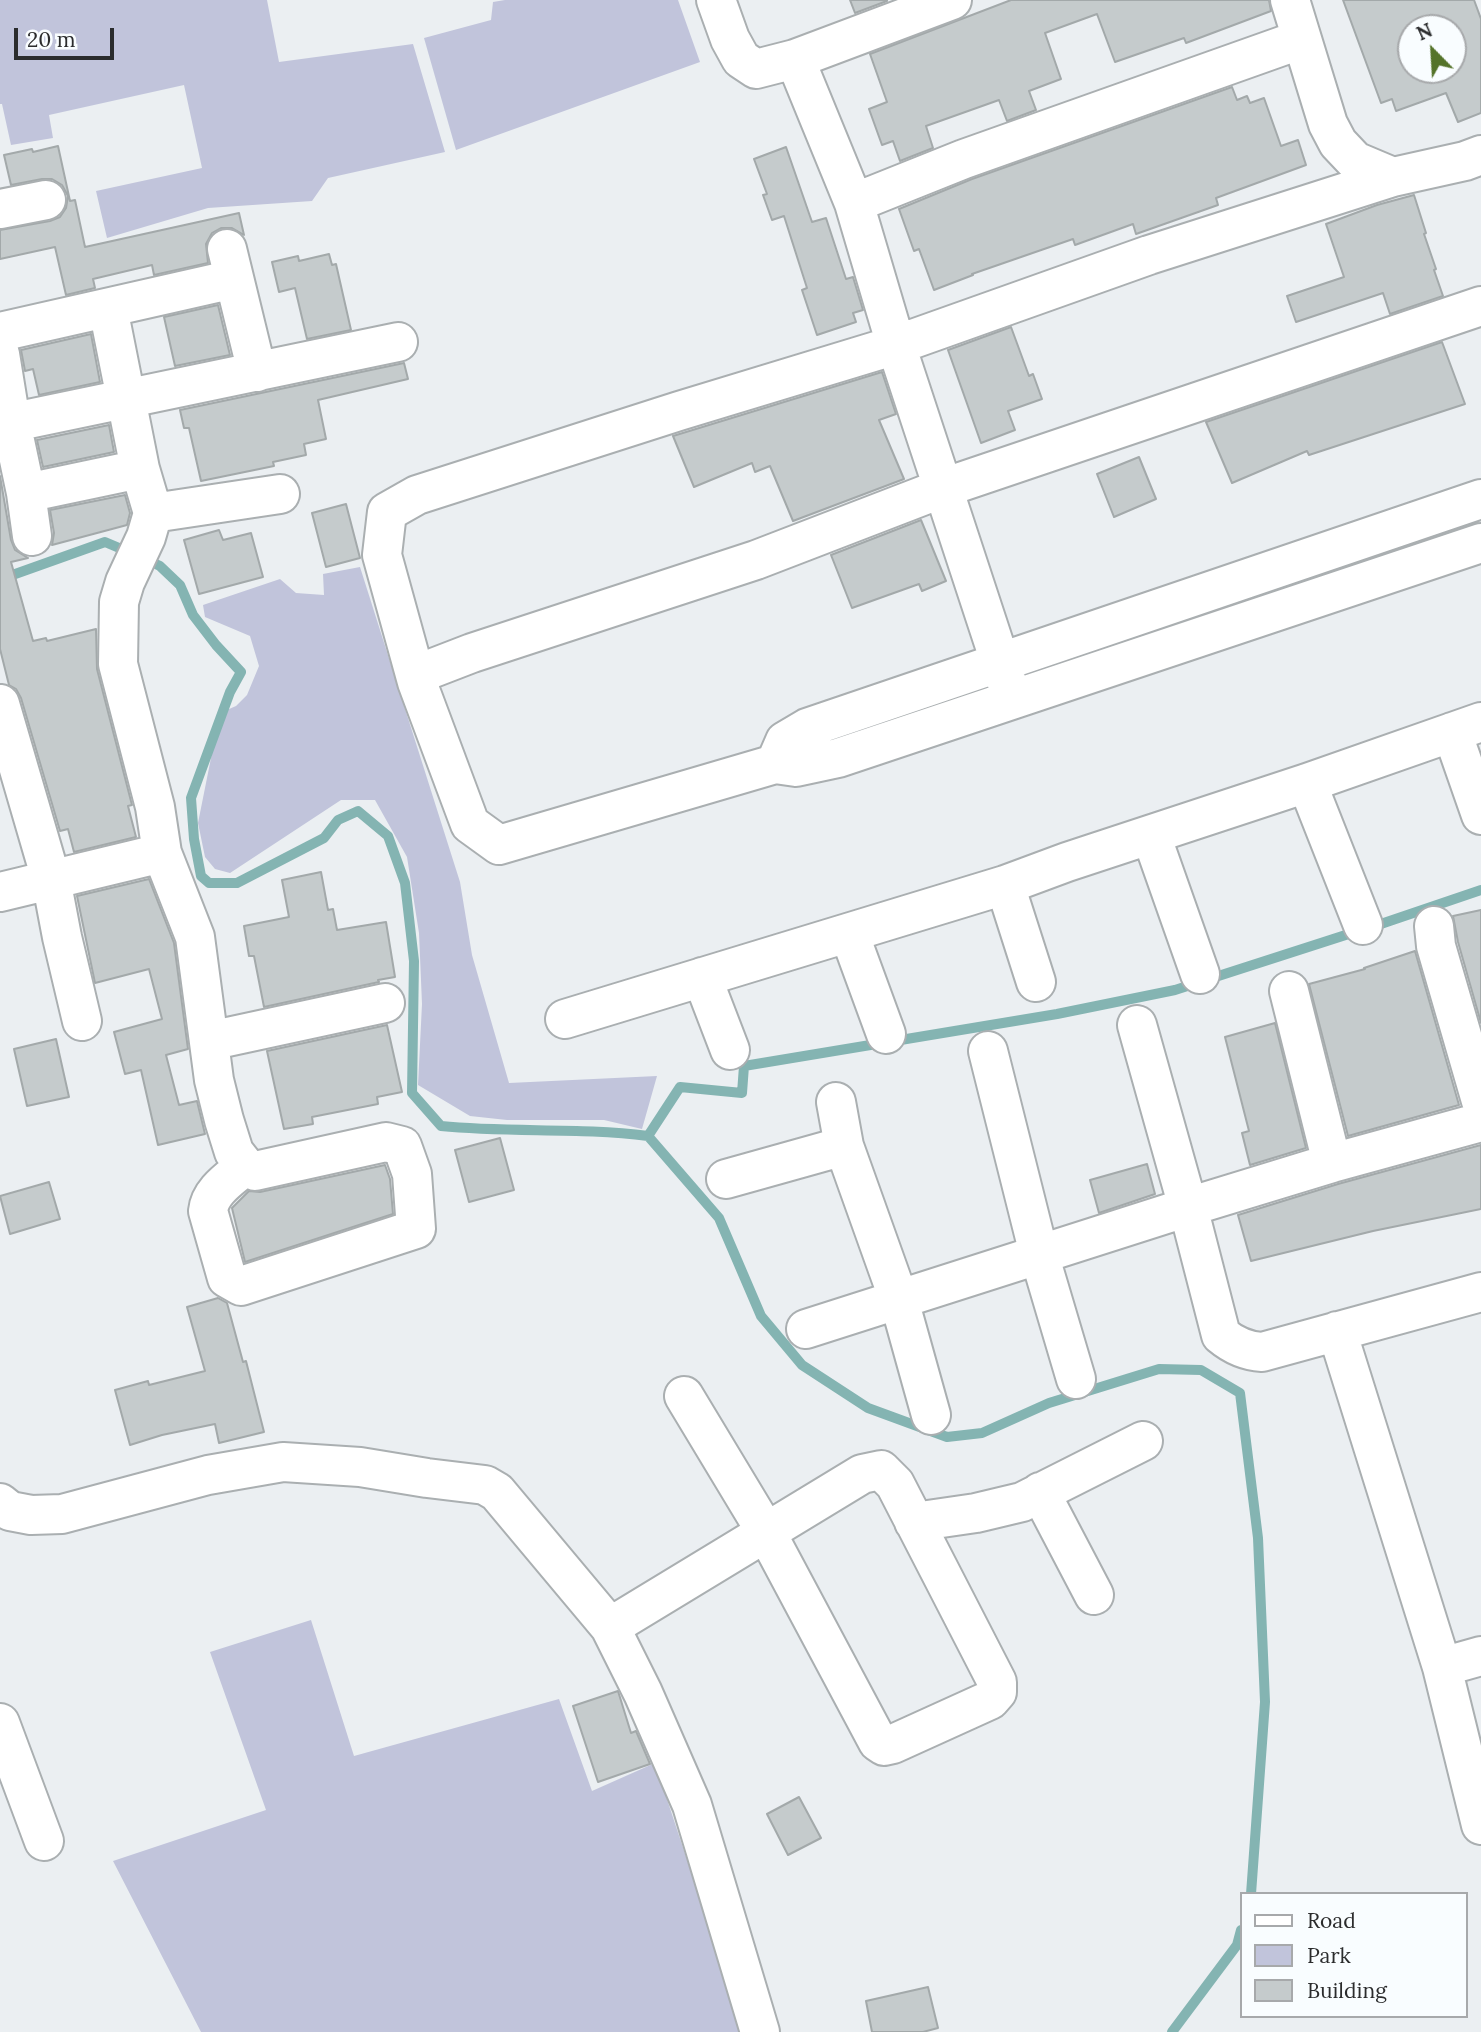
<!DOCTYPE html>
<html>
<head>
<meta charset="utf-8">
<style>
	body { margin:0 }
	#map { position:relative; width:1481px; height:2032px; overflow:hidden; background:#ebeff2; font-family:Lora,serif }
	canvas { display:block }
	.legend { position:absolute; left:1240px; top:1892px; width:228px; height:126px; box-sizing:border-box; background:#f9fdff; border:2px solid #a7a9ab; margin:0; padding:9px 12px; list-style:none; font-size:21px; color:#2b2c2d }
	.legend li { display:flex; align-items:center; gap:14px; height:35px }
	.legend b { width:35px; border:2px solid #a7a9ab }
	.north { position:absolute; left:1397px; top:14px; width:70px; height:70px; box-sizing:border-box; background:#f9fdff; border:2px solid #a7a9ab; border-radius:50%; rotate:336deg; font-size:19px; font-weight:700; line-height:28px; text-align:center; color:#2b2c2d }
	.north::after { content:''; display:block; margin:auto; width:24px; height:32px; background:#547329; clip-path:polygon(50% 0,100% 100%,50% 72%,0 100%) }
	.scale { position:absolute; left:14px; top:28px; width:100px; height:32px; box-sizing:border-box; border:4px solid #2b2c2d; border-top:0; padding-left:9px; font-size:21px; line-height:24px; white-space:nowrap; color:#2b2c2d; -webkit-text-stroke:5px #f9fdff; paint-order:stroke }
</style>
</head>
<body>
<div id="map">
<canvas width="1481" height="2032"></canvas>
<ul class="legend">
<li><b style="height:9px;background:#fff"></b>Road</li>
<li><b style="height:19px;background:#c1c4db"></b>Park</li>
<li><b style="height:19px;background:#c5cbcc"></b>Building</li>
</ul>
<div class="north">N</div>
<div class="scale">20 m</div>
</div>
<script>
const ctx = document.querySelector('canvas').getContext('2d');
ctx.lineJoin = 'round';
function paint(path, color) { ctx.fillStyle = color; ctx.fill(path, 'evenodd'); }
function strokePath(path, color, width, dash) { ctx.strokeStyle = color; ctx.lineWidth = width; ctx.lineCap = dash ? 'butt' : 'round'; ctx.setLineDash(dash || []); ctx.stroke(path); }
paint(new Path2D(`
	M 0,0 L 267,0 L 279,62 L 413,44 L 445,152 L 328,178 L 312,201 L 208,208 L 107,238 L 96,191 L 202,168 L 184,85 L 49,115 L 53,138 L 11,145 L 2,104 L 0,104 Z
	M 505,0 L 678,0 L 700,62 L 456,150 L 424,38 L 491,20 L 493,2 Z
	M 360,567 L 460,882 L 472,955 L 509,1083 L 657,1076 L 642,1129 L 604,1120 L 507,1120 L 470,1116 L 418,1085 L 422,1004 L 419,933 L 407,857 L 375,800 L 341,800 L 230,873 L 215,869 L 205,857 L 198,823 L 220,713 L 236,706 L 247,695 L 259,666 L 250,636 L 205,617 L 203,605 L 280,579 L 296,593 L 324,595 L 323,574 Z
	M 311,1620 L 354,1756 L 559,1699 L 592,1791 L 655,1763 L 744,2032 L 201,2032 L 113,1861 L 266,1810 L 210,1652 Z`), '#c1c4db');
strokePath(new Path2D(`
	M 145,559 L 160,566 L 180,585 L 193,615 L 216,645 L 241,672 L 230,692 L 191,798 L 194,839 L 201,876 L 209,883 L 237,883 L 324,838 L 338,820 L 358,811 L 388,836 L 405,883 L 414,961 L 412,1093 L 441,1126 C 510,1133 580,1127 648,1136 L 719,1218 L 761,1316 L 802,1365 L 868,1408 L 947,1437 L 982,1433 L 1049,1403 L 1159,1369 L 1201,1370 L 1240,1393 L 1258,1538 L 1265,1702 L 1251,1894
	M 0,582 L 4,578 L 105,542 L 131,553
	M 1372,927 L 1481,890
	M 648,1136 L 680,1087 L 742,1093 L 744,1066 L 1057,1014 L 1175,990 L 1358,931
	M 1172,2032 L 1237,1945 L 1241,1930`), '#84b4b2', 10);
const building = new Path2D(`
	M 850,0 L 887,0 L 887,1 L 855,13 Z
	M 1011,0 L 1269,0 L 1271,11 L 1186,43 L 1184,38 L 1115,62 L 1097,14 L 1045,33 L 1061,79 L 1029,91 L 1036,110 L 1007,121 L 999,100 L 926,126 L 933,148 L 900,161 L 893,141 L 882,145 L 869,109 L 887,102 L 870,54 Z
	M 1343,0 L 1474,0 L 1481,19 L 1481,113 L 1458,122 L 1446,93 L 1396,111 L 1392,99 L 1381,103 ZM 1411,28 L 1453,28 L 1453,70 L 1411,70 Z
	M 1232,87 L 1237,100 L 1247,96 L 1250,103 L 1264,98 L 1281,146 L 1298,140 L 1306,165 L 1216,198 L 1218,205 L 1136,234 L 1133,224 L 1075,245 L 1073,239 L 972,274 L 973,275 L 934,290 L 919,249 L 914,251 L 899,209 L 972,179 Z
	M 58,146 L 70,201 L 75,200 L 85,247 L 239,213 L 244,235 L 232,228 L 221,228 L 212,233 L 206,244 L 208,263 L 154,275 L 152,265 L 93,279 L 95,288 L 66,295 L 55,247 L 0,259 L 0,230 L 50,221 L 60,217 L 66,208 L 68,196 L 62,185 L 52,179 L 42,179 L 11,185 L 4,155 L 32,149 L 33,152 Z
	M 786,147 L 812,222 L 826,218 L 846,279 L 853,277 L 863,310 L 853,313 L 856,322 L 817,335 L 802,290 L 807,288 L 784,216 L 772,220 L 763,195 L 767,194 L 754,159 Z
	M 1414,195 L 1426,233 L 1424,234 L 1436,269 L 1434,270 L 1443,296 L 1390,314 L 1383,293 L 1296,322 L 1287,296 L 1344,277 L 1326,224 L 1377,205 Z
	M 329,254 L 332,265 L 336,264 L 351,330 L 307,339 L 295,288 L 279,292 L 272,262 L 298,256 L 299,261 Z
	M 218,305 L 230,355 L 175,366 L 164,317 Z
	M 1011,327 L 1029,376 L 1033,374 L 1042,399 L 1008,411 L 1015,430 L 981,443 L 948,350 Z
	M 91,334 L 100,382 L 39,395 L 33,369 L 25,371 L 21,350 Z
	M 1442,342 L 1465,404 L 1309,455 L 1307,451 L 1232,483 L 1206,422 Z
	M 404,363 L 408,379 L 318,400 L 326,439 L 304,444 L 306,455 L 273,462 L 274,466 L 201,481 L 189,428 L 184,428 L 180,410 Z
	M 882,372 L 896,414 L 879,420 L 904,479 L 793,521 L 770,466 L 755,472 L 752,463 L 694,487 L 673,436 Z
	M 109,425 L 114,452 L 43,467 L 37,440 Z
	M 1139,457 L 1156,499 L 1114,517 L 1097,474 Z
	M 0,476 L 11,540 L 15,550 L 28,558 L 11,562 L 33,641 L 46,638 L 47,641 L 96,629 L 97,669 L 132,805 L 128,806 L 136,837 L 74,852 L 68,829 L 60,831 L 21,698 L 16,689 L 9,685 L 0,649 Z
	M 125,495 L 130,513 L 127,525 L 52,545 L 54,533 L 50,510 Z
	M 346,504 L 360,558 L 326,567 L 312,513 Z
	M 921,520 L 946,581 L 922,591 L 919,584 L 852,608 L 831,555 Z
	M 219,530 L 223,540 L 251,533 L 263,577 L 199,594 L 184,540 Z
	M 321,872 L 328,910 L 333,909 L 337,930 L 386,922 L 395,977 L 378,980 L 379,982 L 264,1007 L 254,956 L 249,956 L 244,926 L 289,917 L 282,880 Z
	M 149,879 L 174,943 L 188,1049 L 166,1055 L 179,1105 L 197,1101 L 205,1134 L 158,1145 L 141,1070 L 125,1074 L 114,1032 L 162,1019 L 149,969 L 95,983 L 77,896 Z
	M 1481,910 L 1481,1023 L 1458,942 L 1453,916 Z
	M 1415,951 L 1459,1105 L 1348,1136 L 1309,984 L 1365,969 L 1364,968 Z
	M 1275,1023 L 1306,1148 L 1250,1165 L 1242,1133 L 1249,1131 L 1225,1037 Z
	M 387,1025 L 402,1092 L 377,1097 L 378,1104 L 312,1117 L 313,1124 L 284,1129 L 267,1051 Z
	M 56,1039 L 69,1097 L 27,1106 L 14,1049 Z
	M 500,1138 L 514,1190 L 469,1202 L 455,1150 Z
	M 1481,1145 L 1481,1209 L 1373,1231 L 1251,1261 L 1238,1215 L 1338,1184 Z
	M 1147,1164 L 1155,1194 L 1099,1213 L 1090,1180 Z
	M 385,1165 L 390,1179 L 393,1214 L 245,1262 L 232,1208 L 249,1191 L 260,1192 Z
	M 49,1182 L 60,1219 L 10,1234 L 0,1196 Z
	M 218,1298 L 227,1303 L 243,1362 L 246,1361 L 264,1432 L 219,1443 L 215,1424 L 162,1435 L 130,1445 L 115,1390 L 148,1381 L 149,1385 L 205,1371 L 187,1307 Z
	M 618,1691 L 631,1733 L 636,1731 L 650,1764 L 598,1782 L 573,1706 Z
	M 799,1797 L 821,1838 L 788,1855 L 767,1814 Z
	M 928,1987 L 938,2028 L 923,2032 L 872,2032 L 866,2001 Z`);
paint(building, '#c5cbcc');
strokePath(building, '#a3a9aa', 2);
const minor = new Path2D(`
	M 1290,0 L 1328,124 L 1338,143 L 1355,161 L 1393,177 L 1465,161 L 1481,155
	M 795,59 L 952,0
	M 854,203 L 964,159 L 1302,39
	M 0,209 L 46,200
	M 227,249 L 257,372
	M 0,332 L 234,279
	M 0,354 L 11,422 L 26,493 L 140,469
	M 0,425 L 398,342
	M 26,493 L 32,536
	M 1481,499 L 807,728 L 785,741 L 775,764 L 796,767 L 838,758 L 1481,543
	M 153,513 L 280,494
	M 415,675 L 472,653 L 756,560 L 943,488 L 896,345 L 854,203 L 795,59 L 756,69 L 741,59 L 730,39 L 716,0
	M 1008,686 L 943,488 L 1481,306
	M 0,704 L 51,879 L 62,937 L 82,1021
	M 1452,732 L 1481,815
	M 775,764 L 499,845 L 470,824 L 417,682 L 382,555 L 387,512 L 417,495 L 679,411 L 896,345 L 1149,255 L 1393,177
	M 1307,783 L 1363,925
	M 1151,835 L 1200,974
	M 162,853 L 195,937 L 214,1080 L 224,1120 L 234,1152 L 245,1166 L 255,1171 L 386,1142 L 402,1146 L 412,1174 L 416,1229 L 241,1286 L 227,1278 L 208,1211 C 210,1191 230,1179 245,1166
	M 1005,885 L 1036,982
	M 0,892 L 162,853 L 155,807 L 118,664 L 119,602 L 125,582 L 146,537 L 153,513 L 140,469 L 108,308
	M 1434,926 L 1436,946 L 1481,1101
	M 849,933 L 886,1034
	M 702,977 L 730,1050
	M 1289,991 L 1332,1163
	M 565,1019 L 1005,885 L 1067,862 L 1307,783 L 1481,722
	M 1137,1025 L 1188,1207 L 1221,1335 C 1233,1345 1245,1351 1262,1352 L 1481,1292
	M 209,1041 L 385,1003
	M 988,1051 L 1039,1254 L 1076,1379
	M 836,1102 L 844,1146 L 899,1300 L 931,1415
	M 726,1179 L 844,1146
	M 806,1329 L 1188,1207 L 1332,1163 L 1481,1122
	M 1337,1331 L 1442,1667 L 1481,1825
	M 1040,1492 L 1094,1595
	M 0,1503 L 10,1511 L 31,1515 L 62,1514 L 208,1475 L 283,1462 L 360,1467 L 427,1478 L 485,1485 L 497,1492 L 610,1627 L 643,1693 L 692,1805 L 760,2032
	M 914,1522 L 976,1513 L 1022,1502 L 1143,1441
	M 610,1627 L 862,1474 L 881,1470 L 895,1484 L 997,1682 L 997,1692 L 990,1700 L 893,1744 L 884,1746 L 878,1742 L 766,1532 L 684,1396
	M 1442,1667 L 1481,1656
	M 0,1723 L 44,1841`);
strokePath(minor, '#aaafb1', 42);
strokePath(minor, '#fff', 38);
</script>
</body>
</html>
